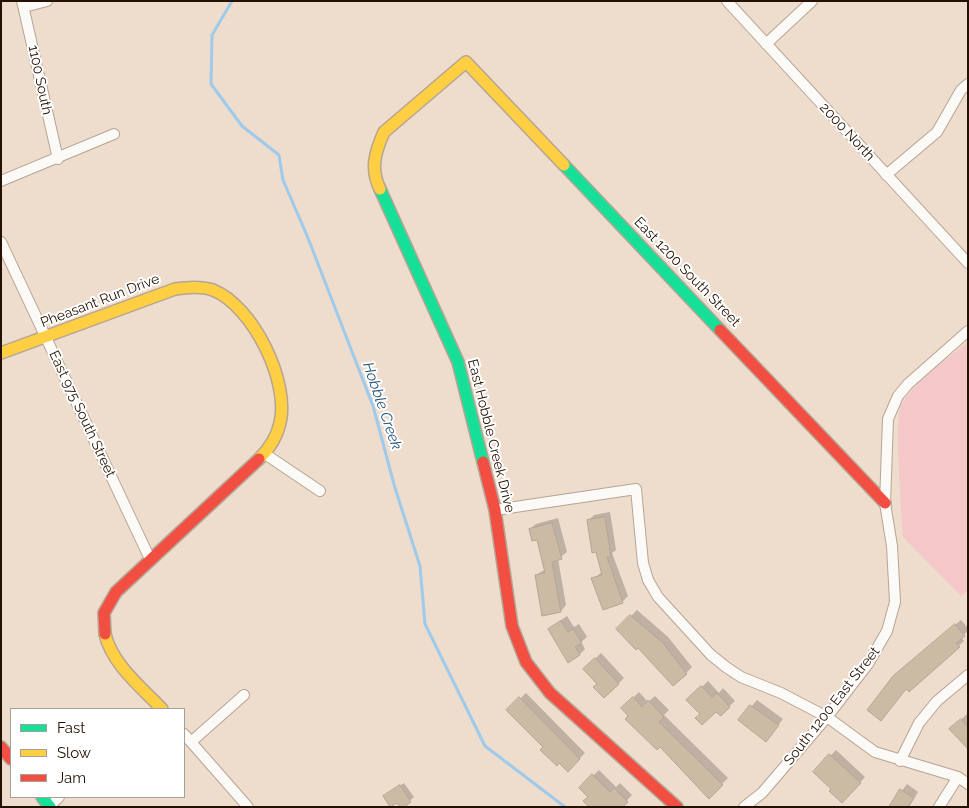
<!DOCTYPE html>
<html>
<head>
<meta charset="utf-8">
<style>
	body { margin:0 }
	#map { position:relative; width:969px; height:808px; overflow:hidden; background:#eedccc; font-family:Raleway,sans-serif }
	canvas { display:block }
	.frame { position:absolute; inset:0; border:2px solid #241101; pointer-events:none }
	.legend { position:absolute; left:10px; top:708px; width:175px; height:90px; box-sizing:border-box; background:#fff; border:1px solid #a7a099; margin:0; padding:6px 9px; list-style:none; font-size:15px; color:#241101 }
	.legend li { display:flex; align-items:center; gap:10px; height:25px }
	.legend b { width:25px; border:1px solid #a7a099 }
</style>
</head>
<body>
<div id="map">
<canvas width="969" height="808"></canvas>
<div class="frame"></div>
<ul class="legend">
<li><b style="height:6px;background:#16e098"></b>Fast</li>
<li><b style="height:6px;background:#ffcf43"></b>Slow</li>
<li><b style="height:6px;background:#f24e42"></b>Jam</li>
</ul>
</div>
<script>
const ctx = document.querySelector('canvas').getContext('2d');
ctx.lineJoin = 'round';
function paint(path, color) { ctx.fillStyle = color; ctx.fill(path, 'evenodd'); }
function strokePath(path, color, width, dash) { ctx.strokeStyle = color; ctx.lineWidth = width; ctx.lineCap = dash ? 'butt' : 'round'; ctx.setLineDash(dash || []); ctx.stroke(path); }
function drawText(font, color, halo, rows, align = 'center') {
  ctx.font = font + ' Raleway,sans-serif'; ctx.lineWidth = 4; ctx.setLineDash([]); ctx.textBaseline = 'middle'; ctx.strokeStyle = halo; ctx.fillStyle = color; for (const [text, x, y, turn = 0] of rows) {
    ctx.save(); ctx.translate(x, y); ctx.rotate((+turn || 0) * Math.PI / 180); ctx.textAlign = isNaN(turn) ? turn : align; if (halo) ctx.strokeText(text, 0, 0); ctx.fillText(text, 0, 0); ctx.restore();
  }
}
paint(new Path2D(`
	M 968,342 L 968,590 L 961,596 L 903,537 C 902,515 894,420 901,406 C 912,383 948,358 968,342 Z`), '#f4c8c9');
paint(new Path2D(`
	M 610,512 L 616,550 L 612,553 L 628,596 L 622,602 L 593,579 L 602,572 L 589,520 L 594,515 Z
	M 558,518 L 567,552 L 558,559 L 566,605 L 561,611 L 536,575 L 546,569 L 538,538 L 530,529 L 536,524 Z
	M 637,610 L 668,637 L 692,667 L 686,673 L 638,646 L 618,629 Z
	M 567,616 L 574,627 L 579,624 L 587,637 L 581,642 L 585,649 L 580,654 L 549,629 Z
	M 961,620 L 968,628 L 968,631 L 961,637 L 964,641 L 909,690 L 900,671 Z
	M 601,653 L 624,678 L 618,684 L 598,684 L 585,669 Z
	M 708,681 L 719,693 L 723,688 L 735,701 L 721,714 L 716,710 L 688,700 Z
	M 639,692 L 648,702 L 655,696 L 669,710 L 664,715 L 728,778 L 709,797 L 623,708 Z
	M 526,693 L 585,753 L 568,770 L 508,710 Z
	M 757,700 L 783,719 L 771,734 L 740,720 Z
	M 967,714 L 968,715 L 968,747 L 951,729 Z
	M 836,750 L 865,777 L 842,802 L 833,789 L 815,772 Z
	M 599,770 L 616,787 L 620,783 L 632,795 L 621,807 L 589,797 L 580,788 Z
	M 404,783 L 414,797 L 402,807 L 388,793 Z
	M 907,784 L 918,792 L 909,807 L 890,807 Z`), '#0003');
strokePath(new Path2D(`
	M 232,1 L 212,35 L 211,84 L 242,126 L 279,155 L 283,180 L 308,238 L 373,406 L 395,488 L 420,566 L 425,624 L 485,746 L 565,807`), '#9ecaec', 3);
const building = new Path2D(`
	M 605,517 L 611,557 L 607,557 L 623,603 L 603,610 L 591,578 L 602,575 L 596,552 L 592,553 L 587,520 Z
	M 552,523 L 562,559 L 552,562 L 561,612 L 542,616 L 535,575 L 545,573 L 537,540 L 532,541 L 529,529 Z
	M 630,615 L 663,643 L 687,674 L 673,686 L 638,648 L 636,650 L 616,629 Z
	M 561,621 L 568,632 L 573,629 L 582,643 L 575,647 L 580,655 L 568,663 L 548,629 Z
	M 955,624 L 965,636 L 956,643 L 960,647 L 909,692 L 906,689 L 881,721 L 867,710 L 893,676 Z
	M 595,658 L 619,684 L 604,698 L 593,687 L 597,684 L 583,669 Z
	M 701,686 L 712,697 L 717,693 L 730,707 L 721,716 L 716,712 L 702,725 L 695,718 L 700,714 L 686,700 Z
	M 519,697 L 580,759 L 568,772 L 559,763 L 557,766 L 540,750 L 543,747 L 506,710 Z
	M 633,697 L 642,707 L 648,700 L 664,717 L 659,722 L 723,785 L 709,799 L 660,747 L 657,750 L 625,719 L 628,716 L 621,708 Z
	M 750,705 L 779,725 L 766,742 L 738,720 Z
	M 961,719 L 968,727 L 968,749 L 949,729 Z
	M 829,754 L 861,783 L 842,803 L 829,791 L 831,789 L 813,772 Z
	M 592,774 L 610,792 L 614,788 L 628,802 L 623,807 L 589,807 L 583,801 L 588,797 L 579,788 Z
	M 400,785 L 411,802 L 404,807 L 400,807 L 397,803 L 390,807 L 383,796 Z
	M 900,789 L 914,798 L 908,807 L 889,807 Z`);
paint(building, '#cbbba5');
strokePath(building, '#b4a693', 1);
const street = new Path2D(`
	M 22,1 L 58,159
	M 727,1 L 968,263
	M 24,7 L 47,1
	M 766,44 L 812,1
	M 886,175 L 937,132 L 961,90 L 968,84
	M 1,181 L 114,134
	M 1,242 L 150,559
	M 265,454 L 320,491
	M 495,510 L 636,489 L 643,563 L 648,580 L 658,597 L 711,655 L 726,667 L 741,677 L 781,693 L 827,717 L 875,752 L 958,777 L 968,784
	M 184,734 L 248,807
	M 191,742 L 244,695
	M 900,761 L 919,723 L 937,701 L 968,675
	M 50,806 L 59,797
	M 744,807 L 762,793 L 827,717 L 868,664 L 887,631 L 895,602 L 892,546 L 885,503 L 888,419 L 898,396 L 908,384 L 968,331
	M 939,807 L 958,777`);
const fast = new Path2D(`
	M 564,165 L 720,330
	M 380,189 L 458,362 L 483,462
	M 42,797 L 50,807`);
const slow = new Path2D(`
	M 380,189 C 370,169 375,152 384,132 L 466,62 L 564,165
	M 1,353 L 175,289 C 188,287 201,286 213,290 C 253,306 290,382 280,423 C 277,437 269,449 259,459
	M 105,634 C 112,664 141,687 162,709`);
const jam = new Path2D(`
	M 720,330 L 885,503
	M 483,462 L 495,510 L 512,626 L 526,662 L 550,693 L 677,807
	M 105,634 L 104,613 L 116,592 L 259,459
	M 1,747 L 11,759`);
strokePath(street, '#b6a494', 12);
strokePath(fast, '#b6a494', 14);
strokePath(slow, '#b6a494', 14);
strokePath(jam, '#b6a494', 14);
strokePath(street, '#fcfaf7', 10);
strokePath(fast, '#16e098', 11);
strokePath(slow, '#ffcf43', 11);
strokePath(jam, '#f24e42', 11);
drawText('14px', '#241101', '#fff', [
	["1100 South",40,80,78],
	["2000 North",847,132,47],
	["East 1200 South Street",687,272,46],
	["Pheasant Run Drive",100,301,-21],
	["East 975 South Street",82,414,65],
	["East Hobble Creek Drive",491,436,76],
	["South 1200 East Street",832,706,-52]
]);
drawText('italic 15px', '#22557a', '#fff', [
	["Hobble Creek",382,406,71]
]);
</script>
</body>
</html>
